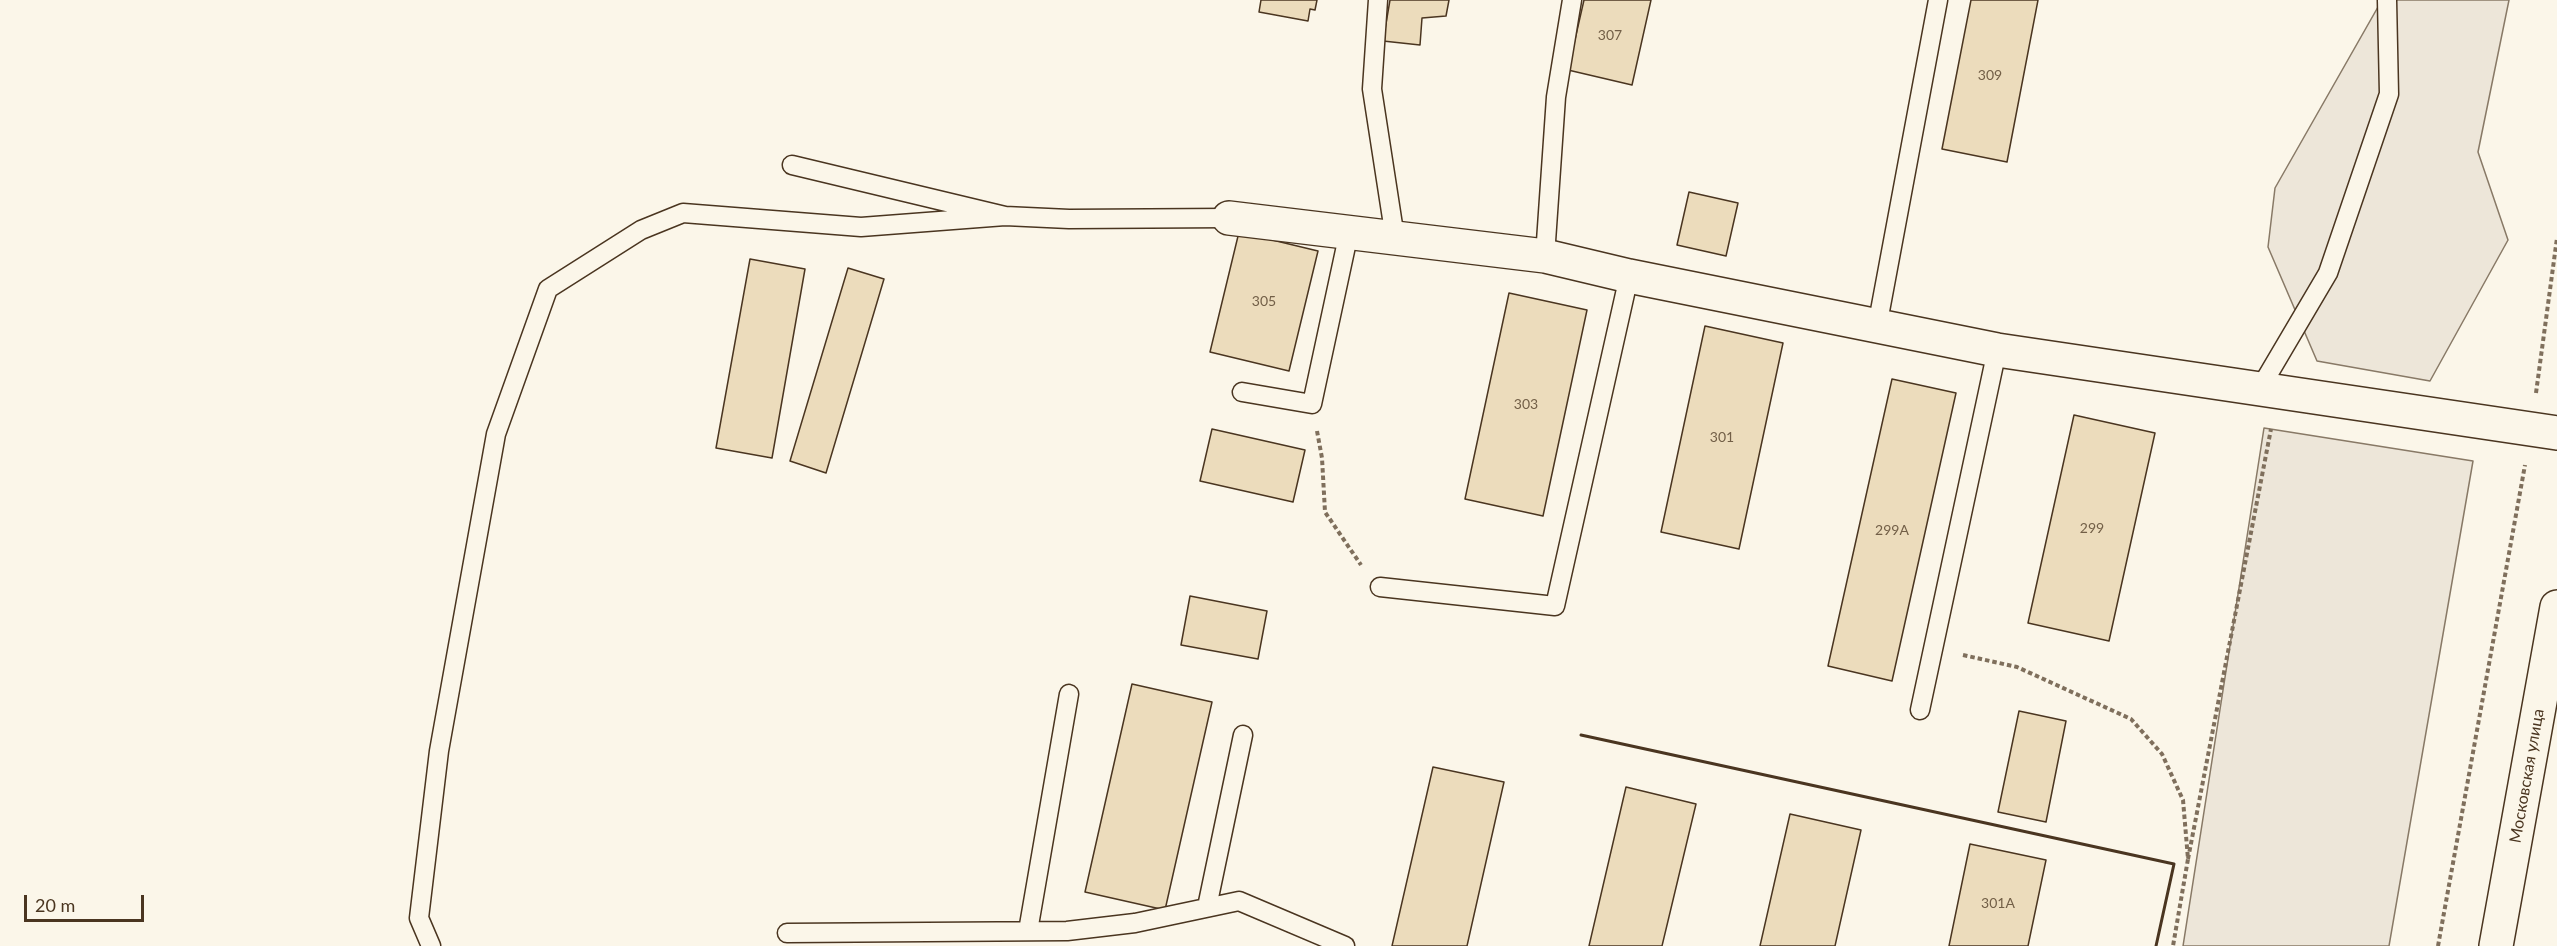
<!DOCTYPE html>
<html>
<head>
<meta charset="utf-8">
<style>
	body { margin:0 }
	#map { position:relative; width:2557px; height:946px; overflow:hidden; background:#fbf6e9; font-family:Lato,sans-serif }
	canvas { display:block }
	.scale { position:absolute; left:24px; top:895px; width:120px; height:27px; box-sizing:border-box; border:3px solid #4a3520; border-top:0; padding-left:8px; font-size:18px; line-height:21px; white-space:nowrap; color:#4a3520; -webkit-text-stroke:4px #fbf6e9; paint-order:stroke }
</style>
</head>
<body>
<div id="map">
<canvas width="2557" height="946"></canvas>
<div class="scale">20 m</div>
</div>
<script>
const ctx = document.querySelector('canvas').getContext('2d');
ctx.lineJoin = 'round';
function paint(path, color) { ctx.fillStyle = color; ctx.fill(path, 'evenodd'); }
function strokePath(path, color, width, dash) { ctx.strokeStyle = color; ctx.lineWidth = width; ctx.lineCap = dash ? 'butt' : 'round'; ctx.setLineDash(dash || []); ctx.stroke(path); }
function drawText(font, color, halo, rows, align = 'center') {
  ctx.font = font + ' Lato,sans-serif'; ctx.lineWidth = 4.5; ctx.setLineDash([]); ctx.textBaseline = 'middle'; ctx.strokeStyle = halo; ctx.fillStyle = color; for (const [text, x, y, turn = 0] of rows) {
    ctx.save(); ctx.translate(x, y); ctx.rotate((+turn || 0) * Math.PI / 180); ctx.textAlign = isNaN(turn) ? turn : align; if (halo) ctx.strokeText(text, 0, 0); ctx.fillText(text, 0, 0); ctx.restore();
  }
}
const green = new Path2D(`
	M 2382,0 L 2509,0 L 2478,152 L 2508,240 L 2430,381 L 2317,361 L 2268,247 L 2275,188 Z
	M 2264,428 L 2473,461 L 2389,946 L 2183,946 Z`);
paint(green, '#ede6d9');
strokePath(green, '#887966', 1.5);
const building = new Path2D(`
	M 1261,0 L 1317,0 L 1315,10 L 1310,9 L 1308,21 L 1259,12 Z
	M 1390,0 L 1449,0 L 1446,16 L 1422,18 L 1420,45 L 1383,41 Z
	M 1584,0 L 1651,0 L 1632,85 L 1568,70 Z
	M 1971,0 L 2038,0 L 2007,162 L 1942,149 Z
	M 1689,192 L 1738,203 L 1726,256 L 1677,245 Z
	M 1239,232 L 1318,251 L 1289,371 L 1210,352 Z
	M 750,259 L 805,269 L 772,458 L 716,448 Z
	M 848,268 L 884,279 L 826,473 L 790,461 Z
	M 1509,293 L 1587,310 L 1543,516 L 1465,499 Z
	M 1705,326 L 1783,343 L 1739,549 L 1661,532 Z
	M 1892,379 L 1956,393 L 1892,681 L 1828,666 Z
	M 2074,415 L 2155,433 L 2109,641 L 2028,623 Z
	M 1212,429 L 1305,450 L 1293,502 L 1200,481 Z
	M 1190,596 L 1267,611 L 1258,659 L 1181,645 Z
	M 1132,684 L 1212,702 L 1165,910 L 1085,892 Z
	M 2019,711 L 2066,721 L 2046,822 L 1998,812 Z
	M 1433,767 L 1504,782 L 1467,946 L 1392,946 Z
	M 1626,787 L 1696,804 L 1662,946 L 1589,946 Z
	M 1790,814 L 1861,830 L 1835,946 L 1760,946 Z
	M 1970,844 L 2046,860 L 2028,946 L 1949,946 Z`);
paint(building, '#ecdcbc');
strokePath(building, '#4a3520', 1.5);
const service = new Path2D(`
	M 1378,0 L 1372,89 L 1395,238
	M 792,165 L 1005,216 L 1069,219 L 1229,218
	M 1545,256 L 1556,97 L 1572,0
	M 1877,327 L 1938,0
	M 2259,390 L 2328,273 L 2389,94 L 2387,0
	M 1242,392 L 1312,404 L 1349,232
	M 1380,587 L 1555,606 L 1629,276
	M 1920,710 L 1997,350
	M 1207,907 L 1243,735
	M 1028,931 L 1069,694
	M 787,933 L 1067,931 L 1135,923 L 1239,901 L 1345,946
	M 431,946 L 419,918 L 439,751 L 496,434 L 548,289 L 641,230 L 683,213 L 861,227 L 1005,216`);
const minor = new Path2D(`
	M 1229,218 L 1545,256 L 1629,276 L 1997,350 L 2557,433`);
const primary = new Path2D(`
	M 2496,946 L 2557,607`);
strokePath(service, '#4a3520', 21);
strokePath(minor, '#4a3520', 36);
strokePath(primary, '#4a3520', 36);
strokePath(new Path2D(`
	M 2536,393 L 2557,238
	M 1317,431 L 1322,458 L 1325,512 L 1361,565
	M 1963,655 L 2017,667 L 2131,719 L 2162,754 L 2183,800 L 2188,859 L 2173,946
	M 2188,859 L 2271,429
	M 2438,946 L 2525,465`), '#7f6f5c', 4, [4.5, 3]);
strokePath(service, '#fbf6e9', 18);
strokePath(minor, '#fbf6e9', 33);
strokePath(primary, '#fbf6e9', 33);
strokePath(new Path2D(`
	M 1581,735 L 2174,864 L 2156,946`), '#4a3520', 3);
drawText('14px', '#725f47', null, [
	["307",1610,35],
	["309",1990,75],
	["305",1264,301],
	["303",1526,404],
	["301",1722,437],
	["299",2092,528],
	["299А",1892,530],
	["301А",1998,903]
]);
drawText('16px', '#4a3520', '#fbf6e9', [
	["Московская улица",2527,776,-80]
]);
</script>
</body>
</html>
